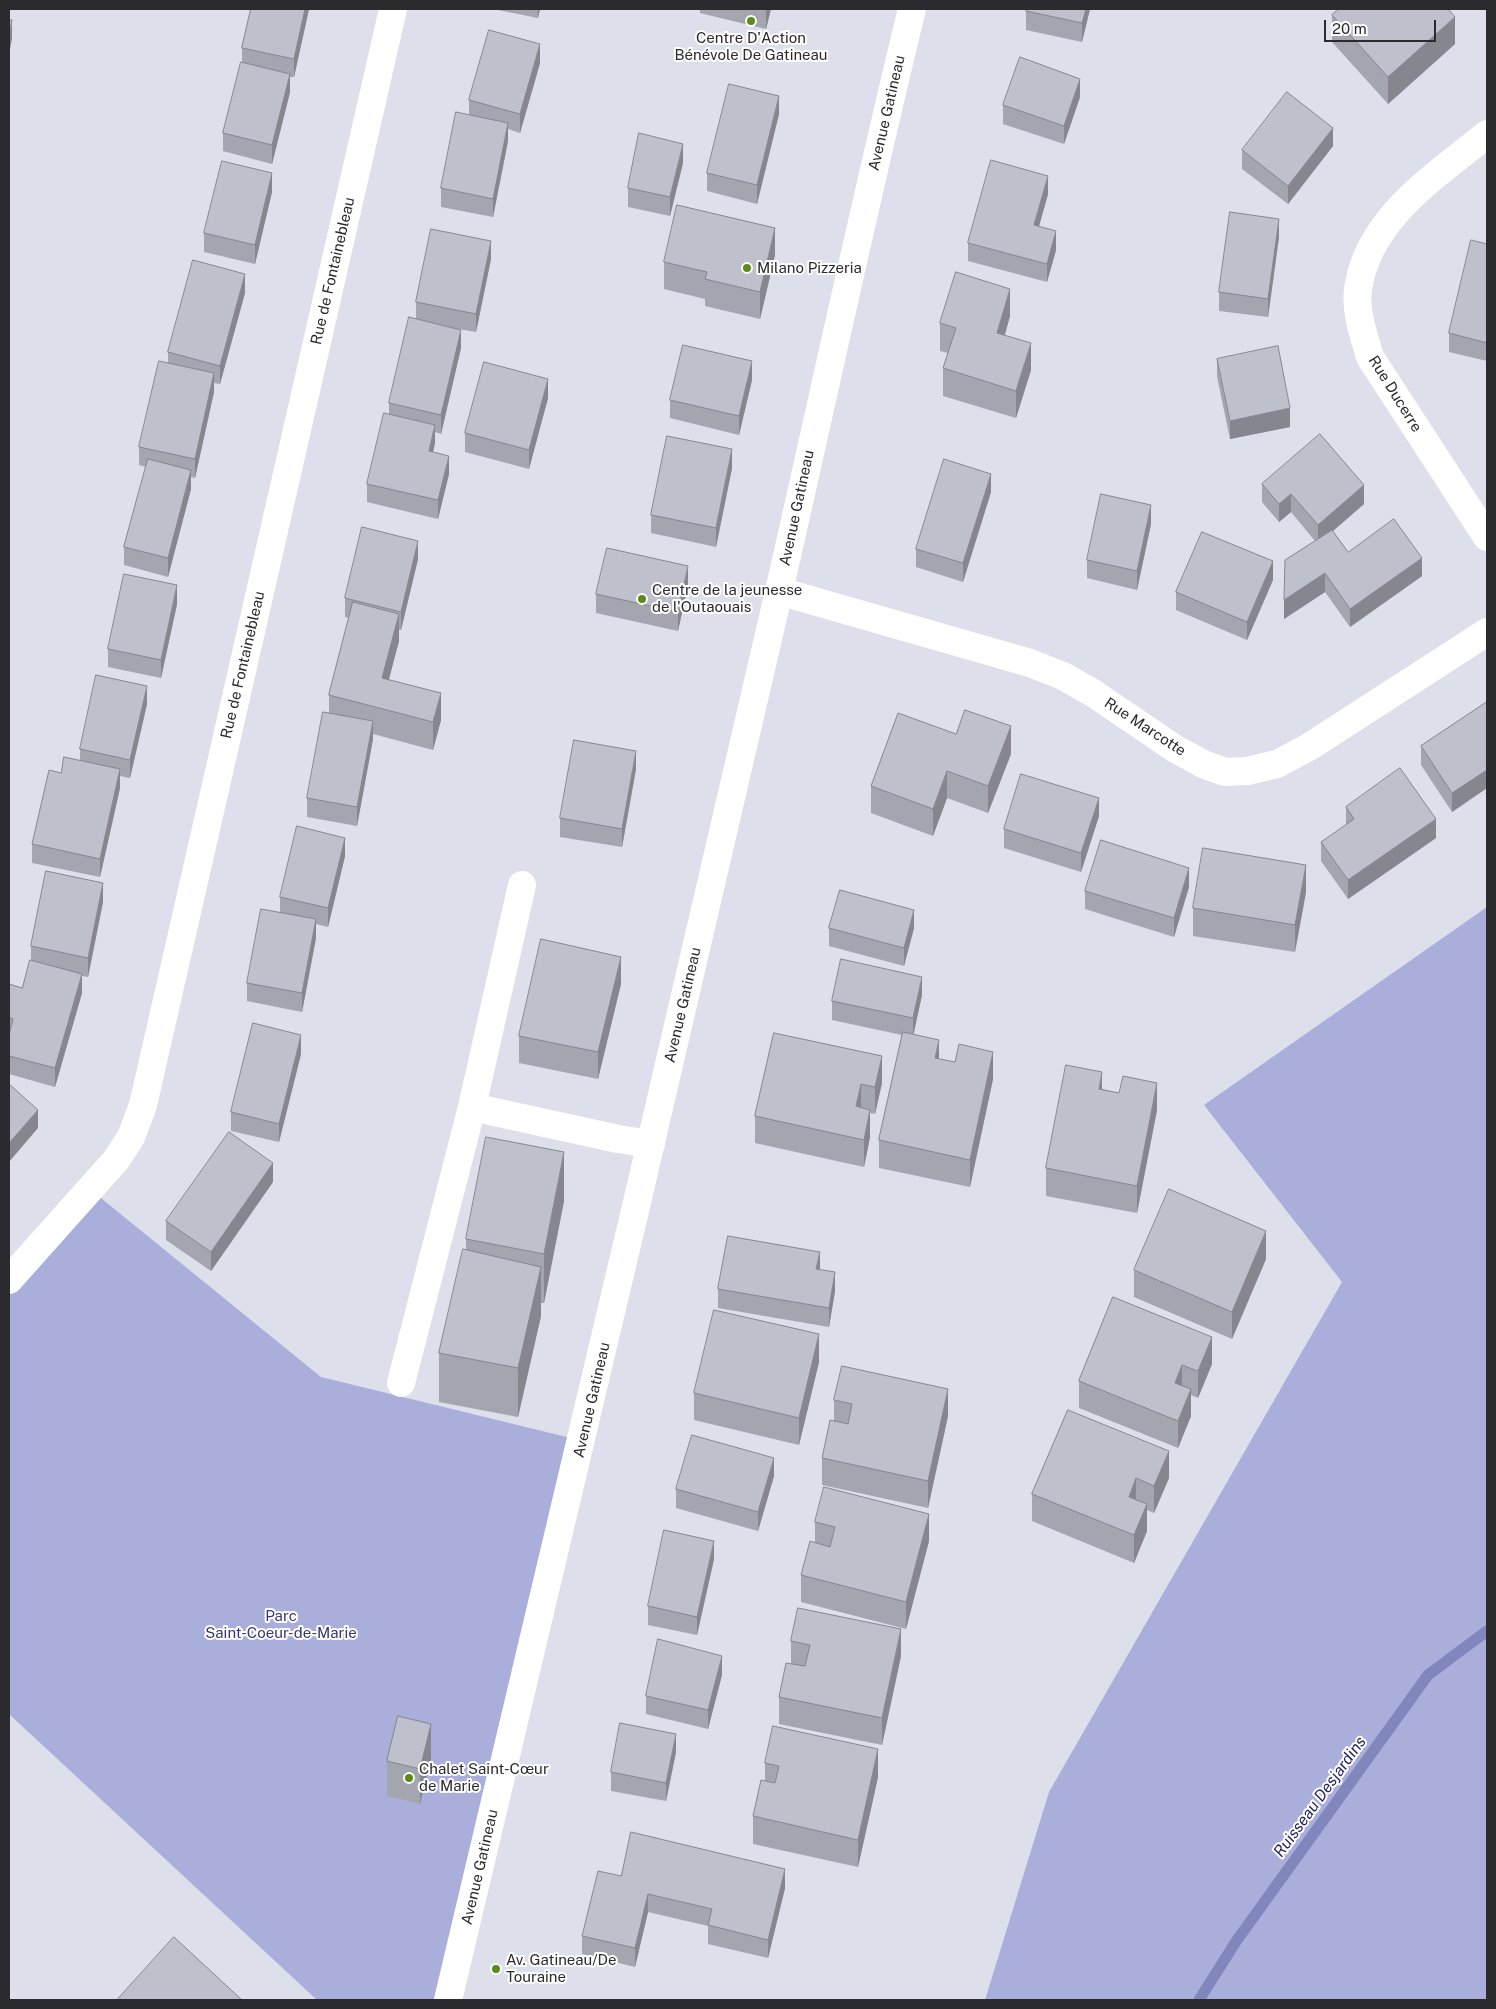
<!DOCTYPE html>
<html>
<head>
<meta charset="utf-8">
<style>
	body { margin:0 }
	#map { position:relative; width:1496px; height:2009px; overflow:hidden; background:#dddfea; font-family:"Public Sans",sans-serif }
	canvas { display:block }
	.frame { position:absolute; inset:0; border:10px solid #2a2a2f; pointer-events:none }
	.scale { position:absolute; left:1324px; top:20px; width:112px; height:22px; box-sizing:border-box; border:2px solid #2a2a2f; border-top:0; padding-left:6px; font-size:15px; line-height:18px; white-space:nowrap; color:#2a2a2f; -webkit-text-stroke:4px #fff; paint-order:stroke }
</style>
</head>
<body>
<div id="map">
<canvas width="1496" height="2009"></canvas>
<div class="frame"></div>
<div class="scale">20 m</div>
</div>
<script>
const ctx = document.querySelector('canvas').getContext('2d');
ctx.lineJoin = 'round';
function paint(path, color) { ctx.fillStyle = color; ctx.fill(path, 'evenodd'); }
function strokePath(path, color, width, dash) { ctx.strokeStyle = color; ctx.lineWidth = width; ctx.lineCap = dash ? 'butt' : 'round'; ctx.setLineDash(dash || []); ctx.stroke(path); }
function drawText(font, color, halo, rows, align = 'center') {
  ctx.font = font + ' "Public Sans",sans-serif'; ctx.lineWidth = 4; ctx.setLineDash([]); ctx.textBaseline = 'middle'; ctx.strokeStyle = halo; ctx.fillStyle = color; for (const [text, x, y, turn = 0] of rows) {
    ctx.save(); ctx.translate(x, y); ctx.rotate((+turn || 0) * Math.PI / 180); ctx.textAlign = isNaN(turn) ? turn : align; if (halo) ctx.strokeText(text, 0, 0); ctx.fillText(text, 0, 0); ctx.restore();
  }
}
paint(new Path2D(`
	M 1487,907 L 1487,2000 L 985,2000 L 1049,1792 L 1342,1282 L 1204,1105 Z
	M 91,1190 L 321,1377 L 583,1441 L 448,2000 L 317,2000 L 9,1714 L 9,1280 Z`), '#a9aedb');
strokePath(new Path2D(`
	M 1199,2000 L 1237,1940 L 1428,1675 L 1487,1631`), '#8186bc', 11);
strokePath(new Path2D(`
	M 1487,134 C 1436,176 1368,218 1358,289 C 1355,312 1364,336 1370,357 L 1487,537
	M 779,591 L 1030,663 L 1063,676 L 1093,693 L 1174,748 L 1203,764 L 1225,772 L 1247,771 L 1277,764 L 1309,747 L 1487,632
	M 472,1107 L 522,885
	M 9,1280 L 116,1160 L 131,1137 L 143,1105 L 393,9
	M 401,1383 L 472,1107 L 618,1139 L 651,1144
	M 448,2000 C 560,1534 669,1067 777,600 C 822,403 864,205 912,9`), '#fff', 28);
paint(new Path2D(`
	M 251,9 L 309,9 L 294,77 L 290,77 L 290,92 L 272,164 L 223,151 L 223,133 L 242,62 L 242,48 Z
	M 493,9 L 540,9 L 538,18 Z
	M 700,9 L 771,9 L 766,29 L 700,13 Z
	M 1090,9 L 1082,42 L 1026,30 L 1026,11 Z
	M 1332,15 L 1455,44 L 1388,104 L 1332,42 Z
	M 540,63 L 520,133 L 508,129 L 508,141 L 493,217 L 441,207 L 441,188 L 469,115 L 469,100 Z
	M 1080,97 L 1064,144 L 1003,124 L 1003,105 Z
	M 779,114 L 757,204 L 707,191 L 707,173 Z
	M 1333,146 L 1288,204 L 1242,169 L 1242,150 Z
	M 683,163 L 670,216 L 628,207 L 628,188 Z
	M 272,192 L 255,264 L 204,252 L 204,233 Z
	M 1048,194 L 1039,226 L 1056,250 L 1047,282 L 968,261 L 968,243 Z
	M 1279,237 L 1268,317 L 1219,311 L 1219,292 Z
	M 1487,244 L 1487,361 L 1449,352 L 1449,333 Z
	M 775,255 L 760,319 L 705,306 L 705,299 L 664,289 L 664,262 Z
	M 491,259 L 476,332 L 459,329 L 461,348 L 441,434 L 435,432 L 435,443 L 433,452 L 449,474 L 438,519 L 367,502 L 367,484 L 389,414 L 389,403 L 416,319 L 416,302 Z
	M 245,293 L 220,384 L 214,383 L 214,392 L 195,478 L 191,477 L 191,489 L 168,577 L 124,565 L 124,547 L 146,467 L 139,465 L 139,447 L 168,363 L 168,352 Z
	M 1010,316 L 1005,335 L 1031,370 L 1016,418 L 943,396 L 943,368 L 948,353 L 940,351 L 940,323 Z
	M 1217,359 L 1290,427 L 1230,439 L 1217,377 Z
	M 752,380 L 739,435 L 670,418 L 670,400 Z
	M 548,398 L 529,469 L 465,452 L 465,433 Z
	M 732,468 L 716,547 L 651,533 L 651,515 Z
	M 1262,484 L 1364,504 L 1333,531 L 1348,552 L 1422,576 L 1350,627 L 1325,592 L 1284,619 L 1315,541 L 1291,512 L 1279,522 L 1262,502 Z
	M 991,492 L 963,582 L 916,567 L 916,549 Z
	M 1151,524 L 1137,590 L 1087,578 L 1087,560 Z
	M 418,559 L 401,630 L 399,630 L 399,641 L 389,679 L 441,720 L 433,750 L 373,734 L 373,739 L 357,826 L 307,817 L 307,798 L 329,713 L 329,695 L 349,618 L 345,617 L 345,598 Z
	M 1273,580 L 1247,640 L 1176,610 L 1176,592 Z
	M 688,585 L 678,631 L 596,613 L 596,594 Z
	M 177,604 L 161,678 L 108,667 L 108,649 Z
	M 1487,702 L 1487,788 L 1452,812 L 1421,765 L 1421,746 Z
	M 147,704 L 130,778 L 120,776 L 120,788 L 100,877 L 32,863 L 32,844 L 61,773 L 80,760 L 80,749 Z
	M 1011,754 L 988,813 L 947,798 L 933,836 L 871,813 L 871,786 Z
	M 636,769 L 622,847 L 560,837 L 560,818 Z
	M 1346,807 L 1436,838 L 1348,899 L 1321,861 L 1321,842 L 1346,825 Z
	M 1099,816 L 1081,872 L 1004,848 L 1004,829 Z
	M 345,856 L 328,927 L 316,924 L 316,938 L 302,1012 L 247,1001 L 247,983 L 280,913 L 280,897 Z
	M 1189,887 L 1174,937 L 1085,909 L 1085,891 Z
	M 1306,892 L 1295,952 L 1193,936 L 1193,908 Z
	M 103,902 L 88,977 L 82,976 L 82,993 L 55,1087 L 9,1074 L 9,984 L 22,988 L 31,960 L 31,946 Z
	M 829,928 L 914,928 L 904,966 L 829,946 Z
	M 621,984 L 598,1079 L 519,1063 L 519,1036 Z
	M 922,995 L 913,1034 L 939,1059 L 993,1079 L 970,1187 L 879,1168 L 879,1140 L 902,1035 L 832,1020 L 832,1001 Z
	M 774,1033 L 882,1083 L 875,1114 L 870,1113 L 870,1137 L 864,1167 L 755,1143 L 755,1116 Z
	M 301,1054 L 279,1142 L 231,1131 L 231,1112 Z
	M 1102,1089 L 1119,1093 L 1157,1110 L 1137,1213 L 1046,1196 L 1046,1168 Z
	M 273,1182 L 211,1271 L 166,1240 L 166,1221 Z
	M 564,1201 L 544,1303 L 541,1303 L 541,1316 L 518,1417 L 439,1402 L 439,1353 L 466,1250 L 466,1239 Z
	M 1266,1259 L 1232,1339 L 1134,1297 L 1134,1270 Z
	M 820,1269 L 835,1291 L 829,1327 L 718,1308 L 718,1289 Z
	M 1113,1297 L 1212,1364 L 1198,1398 L 1191,1395 L 1191,1416 L 1178,1448 L 1079,1408 L 1079,1381 Z
	M 819,1362 L 799,1445 L 694,1420 L 694,1393 Z
	M 834,1400 L 948,1416 L 928,1508 L 822,1485 L 822,1458 L 834,1421 Z
	M 1068,1410 L 1169,1478 L 1154,1513 L 1147,1510 L 1147,1531 L 1134,1563 L 1032,1521 L 1032,1494 Z
	M 774,1476 L 758,1531 L 676,1508 L 676,1489 Z
	M 815,1522 L 929,1541 L 906,1629 L 801,1602 L 801,1575 L 815,1543 Z
	M 714,1559 L 697,1635 L 648,1625 L 648,1606 Z
	M 791,1641 L 901,1656 L 882,1745 L 779,1724 L 779,1697 L 791,1664 Z
	M 722,1675 L 708,1729 L 646,1714 L 646,1696 Z
	M 676,1752 L 666,1801 L 611,1791 L 611,1772 Z
	M 431,1759 L 420,1804 L 387,1796 L 387,1761 Z
	M 765,1763 L 878,1777 L 858,1867 L 753,1844 L 753,1816 L 765,1781 Z
	M 621,1876 L 785,1888 L 768,1958 L 708,1944 L 708,1926 L 648,1912 L 635,1967 L 582,1954 L 582,1936 Z`), '#a3a5af');
paint(new Path2D(`
	M 305,9 L 309,9 L 294,77 L 294,59 Z
	M 538,9 L 540,9 L 538,18 Z
	M 766,9 L 771,9 L 766,29 Z
	M 1086,9 L 1090,9 L 1082,42 L 1082,23 Z
	M 1455,17 L 1455,44 L 1388,104 L 1388,77 Z
	M 12,20 L 12,39 L 9,54 L 9,35 Z
	M 540,44 L 540,63 L 520,133 L 520,114 Z
	M 290,74 L 290,92 L 272,164 L 272,145 Z
	M 1080,79 L 1080,97 L 1064,144 L 1064,126 Z
	M 779,96 L 779,114 L 757,204 L 757,185 Z
	M 508,123 L 508,141 L 493,217 L 493,199 Z
	M 1333,128 L 1333,146 L 1288,204 L 1288,186 Z
	M 683,144 L 683,163 L 670,216 L 670,197 Z
	M 272,173 L 272,192 L 255,264 L 255,245 Z
	M 1048,176 L 1048,194 L 1034,244 L 1034,225 Z
	M 1279,219 L 1279,237 L 1268,317 L 1268,299 Z
	M 775,228 L 775,255 L 760,319 L 760,292 Z
	M 1056,231 L 1056,250 L 1047,282 L 1047,264 Z
	M 491,241 L 491,259 L 476,332 L 476,314 Z
	M 245,274 L 245,293 L 220,384 L 220,366 Z
	M 1010,289 L 1010,316 L 997,360 L 997,333 Z
	M 461,330 L 461,348 L 441,434 L 441,415 Z
	M 1031,343 L 1031,370 L 1016,418 L 1016,391 Z
	M 752,361 L 752,380 L 739,435 L 739,416 Z
	M 214,373 L 214,392 L 195,478 L 195,459 Z
	M 548,379 L 548,398 L 529,469 L 529,450 Z
	M 1290,408 L 1290,427 L 1230,439 L 1230,421 Z
	M 435,425 L 435,443 L 429,469 L 429,451 Z
	M 732,449 L 732,468 L 716,547 L 716,528 Z
	M 449,456 L 449,474 L 438,519 L 438,500 Z
	M 191,470 L 191,489 L 168,577 L 168,558 Z
	M 991,474 L 991,492 L 963,582 L 963,563 Z
	M 1364,485 L 1364,504 L 1318,544 L 1318,525 Z
	M 1291,494 L 1291,512 L 1279,522 L 1279,504 Z
	M 1151,505 L 1151,524 L 1137,590 L 1137,571 Z
	M 418,541 L 418,559 L 401,630 L 401,612 Z
	M 1422,558 L 1422,576 L 1350,627 L 1350,609 Z
	M 1273,561 L 1273,580 L 1247,640 L 1247,622 Z
	M 688,566 L 688,585 L 678,631 L 678,612 Z
	M 1325,573 L 1325,592 L 1284,619 L 1284,600 Z
	M 177,585 L 177,604 L 161,678 L 161,660 Z
	M 399,614 L 399,641 L 382,705 L 382,678 Z
	M 147,686 L 147,704 L 130,778 L 130,760 Z
	M 441,693 L 441,720 L 433,750 L 433,722 Z
	M 373,721 L 373,739 L 357,826 L 357,807 Z
	M 1011,726 L 1011,754 L 988,813 L 988,786 Z
	M 636,751 L 636,769 L 622,847 L 622,829 Z
	M 120,769 L 120,788 L 100,877 L 100,859 Z
	M 1487,770 L 1487,788 L 1452,812 L 1452,793 Z
	M 947,771 L 947,798 L 933,836 L 933,809 Z
	M 1099,798 L 1099,816 L 1081,872 L 1081,853 Z
	M 1436,819 L 1436,838 L 1348,899 L 1348,880 Z
	M 345,838 L 345,856 L 328,927 L 328,908 Z
	M 1306,865 L 1306,892 L 1295,952 L 1295,925 Z
	M 1189,868 L 1189,887 L 1174,937 L 1174,918 Z
	M 103,883 L 103,902 L 88,977 L 88,958 Z
	M 914,910 L 914,928 L 904,966 L 904,948 Z
	M 316,919 L 316,938 L 302,1012 L 302,993 Z
	M 621,957 L 621,984 L 598,1079 L 598,1052 Z
	M 82,974 L 82,993 L 55,1087 L 55,1068 Z
	M 922,977 L 922,995 L 913,1037 L 913,1018 Z
	M 301,1035 L 301,1054 L 279,1142 L 279,1124 Z
	M 939,1040 L 939,1067 L 935,1058 Z
	M 993,1052 L 993,1079 L 970,1187 L 970,1160 Z
	M 882,1056 L 882,1083 L 875,1114 L 875,1087 Z
	M 1102,1072 L 1102,1099 L 1099,1089 Z
	M 1157,1083 L 1157,1110 L 1137,1213 L 1137,1186 Z
	M 861,1084 L 861,1111 L 856,1106 Z
	M 38,1110 L 38,1128 L 9,1162 L 9,1143 Z
	M 870,1110 L 870,1137 L 864,1167 L 864,1140 Z
	M 564,1152 L 564,1201 L 544,1303 L 544,1254 Z
	M 273,1163 L 273,1182 L 211,1271 L 211,1252 Z
	M 1266,1231 L 1266,1259 L 1232,1339 L 1232,1312 Z
	M 820,1252 L 820,1271 L 816,1269 Z
	M 541,1267 L 541,1316 L 518,1417 L 518,1368 Z
	M 835,1272 L 835,1291 L 829,1327 L 829,1308 Z
	M 819,1334 L 819,1362 L 799,1445 L 799,1418 Z
	M 1212,1337 L 1212,1364 L 1198,1398 L 1198,1371 Z
	M 1182,1365 L 1182,1392 L 1175,1383 Z
	M 948,1389 L 948,1416 L 928,1508 L 928,1481 Z
	M 1191,1389 L 1191,1416 L 1178,1448 L 1178,1421 Z
	M 1169,1451 L 1169,1478 L 1154,1513 L 1154,1486 Z
	M 774,1458 L 774,1476 L 758,1531 L 758,1512 Z
	M 1136,1478 L 1136,1506 L 1129,1497 Z
	M 1147,1504 L 1147,1531 L 1134,1563 L 1134,1535 Z
	M 929,1514 L 929,1541 L 906,1629 L 906,1602 Z
	M 714,1541 L 714,1559 L 697,1635 L 697,1617 Z
	M 901,1629 L 901,1656 L 882,1745 L 882,1718 Z
	M 722,1656 L 722,1675 L 708,1729 L 708,1710 Z
	M 431,1724 L 431,1759 L 420,1804 L 420,1769 Z
	M 676,1734 L 676,1752 L 666,1801 L 666,1783 Z
	M 878,1749 L 878,1777 L 858,1867 L 858,1840 Z
	M 785,1869 L 785,1888 L 768,1958 L 768,1940 Z
	M 648,1894 L 648,1912 L 635,1967 L 635,1948 Z`), '#85868e');
const building = new Path2D(`
	M 251,9 L 305,9 L 294,59 L 242,48 Z
	M 1026,9 L 1086,9 L 1082,23 L 1026,11 Z
	M 1339,9 L 1448,9 L 1455,17 L 1388,77 L 1332,15 Z
	M 9,20 L 12,20 L 9,35 Z
	M 489,30 L 540,44 L 520,114 L 469,100 Z
	M 1020,57 L 1080,79 L 1064,126 L 1003,105 Z
	M 241,62 L 290,74 L 272,145 L 223,133 Z
	M 729,84 L 779,96 L 757,185 L 707,173 Z
	M 1287,92 L 1333,128 L 1288,186 L 1242,150 Z
	M 456,112 L 508,123 L 493,199 L 441,188 Z
	M 639,133 L 683,144 L 670,197 L 628,188 Z
	M 991,160 L 1048,176 L 1034,225 L 1056,231 L 1047,264 L 968,243 Z
	M 222,161 L 272,173 L 255,245 L 204,233 Z
	M 677,205 L 775,228 L 760,292 L 705,279 L 707,272 L 664,262 Z
	M 1230,212 L 1279,219 L 1268,299 L 1219,292 Z
	M 431,229 L 491,241 L 476,314 L 416,302 Z
	M 1471,240 L 1487,244 L 1487,343 L 1449,333 Z
	M 193,260 L 245,274 L 220,366 L 168,352 Z
	M 956,272 L 1010,289 L 997,333 L 1031,343 L 1016,391 L 943,368 L 956,328 L 940,323 Z
	M 409,317 L 461,330 L 441,415 L 389,403 Z
	M 683,345 L 752,361 L 739,416 L 670,400 Z
	M 1278,346 L 1290,408 L 1230,421 L 1217,359 Z
	M 159,361 L 214,373 L 195,459 L 139,447 Z
	M 484,362 L 548,379 L 529,450 L 465,433 Z
	M 384,413 L 435,425 L 429,451 L 449,456 L 438,500 L 367,484 Z
	M 1320,434 L 1364,485 L 1318,525 L 1291,494 L 1279,504 L 1262,484 Z
	M 667,436 L 732,449 L 716,528 L 651,515 Z
	M 148,459 L 191,470 L 168,558 L 124,547 Z
	M 944,459 L 991,474 L 963,563 L 916,549 Z
	M 1101,494 L 1151,505 L 1137,571 L 1087,560 Z
	M 1394,519 L 1422,558 L 1350,609 L 1325,573 L 1284,600 L 1285,560 L 1332,530 L 1348,552 Z
	M 362,527 L 418,541 L 401,612 L 345,598 Z
	M 1202,532 L 1273,561 L 1247,622 L 1176,592 Z
	M 607,548 L 688,566 L 678,612 L 596,594 Z
	M 124,574 L 177,585 L 161,660 L 108,649 Z
	M 353,602 L 399,614 L 382,678 L 441,693 L 433,722 L 329,695 Z
	M 96,675 L 147,686 L 130,760 L 80,749 Z
	M 1487,702 L 1487,770 L 1452,793 L 1421,746 Z
	M 965,710 L 1011,726 L 988,786 L 947,771 L 933,809 L 871,786 L 898,713 L 956,734 Z
	M 323,712 L 373,721 L 357,807 L 307,798 Z
	M 574,740 L 636,751 L 622,829 L 560,818 Z
	M 64,757 L 120,769 L 100,859 L 32,844 L 49,770 L 61,773 Z
	M 1400,768 L 1436,819 L 1348,880 L 1321,842 L 1354,819 L 1346,807 Z
	M 1021,774 L 1099,798 L 1081,853 L 1004,829 Z
	M 297,826 L 345,838 L 328,908 L 280,897 Z
	M 1101,840 L 1189,868 L 1174,918 L 1085,891 Z
	M 1203,848 L 1306,865 L 1295,925 L 1193,908 Z
	M 46,871 L 103,883 L 88,958 L 31,946 Z
	M 840,890 L 914,910 L 904,948 L 829,928 Z
	M 261,909 L 316,919 L 302,993 L 247,983 Z
	M 541,939 L 621,957 L 598,1052 L 519,1036 Z
	M 841,959 L 922,977 L 913,1018 L 832,1001 Z
	M 30,960 L 82,974 L 55,1068 L 9,1056 L 9,1035 L 13,1019 L 9,1017 L 9,984 L 22,988 Z
	M 253,1023 L 301,1035 L 279,1124 L 231,1112 Z
	M 903,1032 L 939,1040 L 935,1058 L 955,1062 L 959,1044 L 993,1052 L 970,1160 L 879,1140 Z
	M 774,1033 L 882,1056 L 875,1087 L 861,1084 L 856,1106 L 870,1110 L 864,1140 L 755,1116 Z
	M 1066,1065 L 1102,1072 L 1099,1089 L 1119,1093 L 1123,1076 L 1157,1083 L 1137,1186 L 1046,1168 Z
	M 9,1084 L 38,1110 L 9,1143 Z
	M 229,1132 L 273,1163 L 211,1252 L 166,1221 Z
	M 486,1137 L 564,1152 L 544,1254 L 466,1239 Z
	M 1169,1189 L 1266,1231 L 1232,1312 L 1134,1270 Z
	M 728,1236 L 820,1252 L 816,1269 L 835,1272 L 829,1308 L 718,1289 Z
	M 463,1249 L 541,1267 L 518,1368 L 439,1353 Z
	M 1113,1297 L 1212,1337 L 1198,1371 L 1182,1365 L 1175,1383 L 1191,1389 L 1178,1421 L 1079,1381 Z
	M 714,1310 L 819,1334 L 799,1418 L 694,1393 Z
	M 842,1366 L 948,1389 L 928,1481 L 822,1458 L 830,1420 L 848,1424 L 852,1404 L 834,1400 Z
	M 1068,1410 L 1169,1451 L 1154,1486 L 1136,1478 L 1129,1497 L 1147,1504 L 1134,1535 L 1032,1494 Z
	M 692,1435 L 774,1458 L 758,1512 L 676,1489 Z
	M 824,1487 L 929,1514 L 906,1602 L 801,1575 L 810,1541 L 830,1547 L 835,1527 L 815,1522 Z
	M 664,1530 L 714,1541 L 697,1617 L 648,1606 Z
	M 798,1608 L 901,1629 L 882,1718 L 779,1697 L 786,1663 L 805,1666 L 810,1645 L 791,1641 Z
	M 658,1639 L 722,1656 L 708,1710 L 646,1696 Z
	M 398,1716 L 431,1724 L 420,1769 L 387,1761 Z
	M 620,1723 L 676,1734 L 666,1783 L 611,1772 Z
	M 773,1726 L 878,1749 L 858,1840 L 753,1816 L 761,1780 L 775,1783 L 779,1766 L 765,1763 Z
	M 631,1832 L 785,1869 L 768,1940 L 708,1925 L 712,1909 L 648,1894 L 635,1948 L 582,1936 L 598,1871 L 621,1876 Z
	M 174,1937 L 242,2000 L 117,2000 Z`);
paint(building, '#bec0cb');
strokePath(building, '#85868e', 1);
for (const [x, y, r, color] of [
	[751,21,5,"#5e8a1a"],
	[747,268,5,"#5e8a1a"],
	[642,599,5,"#5e8a1a"],
	[409,1778,5,"#5e8a1a"],
	[496,1969,5,"#5e8a1a"]
]) { const dot = new Path2D(); dot.arc(x, y, r, 0, 2 * Math.PI); ctx.fillStyle = color; ctx.fill(dot); strokePath(dot, '#fff', 2); }
drawText('15px', '#2a2a2f', '#fff', [
	["Centre D'Action",751,38,"center"],
	["Bénévole De Gatineau",751,55,"center"],
	["Milano Pizzeria",757,268],
	["Centre de la jeunesse",652,590],
	["de l'Outaouais",652,607],
	["Chalet Saint-Cœur",419,1769],
	["de Marie",419,1786],
	["Av. Gatineau/De",506,1960],
	["Touraine",506,1977]
], 'left');
drawText('15px', '#2a2a2f', '#fff', [
	["Avenue Gatineau",887,113,-77],
	["Rue de Fontainebleau",333,271,-77],
	["Rue Ducerre",1395,394,58],
	["Avenue Gatineau",797,508,-78],
	["Rue de Fontainebleau",243,665,-77],
	["Rue Marcotte",1145,727,33],
	["Avenue Gatineau",683,1005,-77],
	["Avenue Gatineau",592,1400,-77],
	["Avenue Gatineau",480,1867,-77]
]);
drawText('15px', '#353577', '#fff', [
	["Parc",281,1616],
	["Saint-Coeur-de-Marie",281,1633]
]);
drawText('italic 16px', '#252263', '#fff', [
	["Ruisseau Desjardins",1320,1797,-54]
]);
</script>
</body>
</html>
